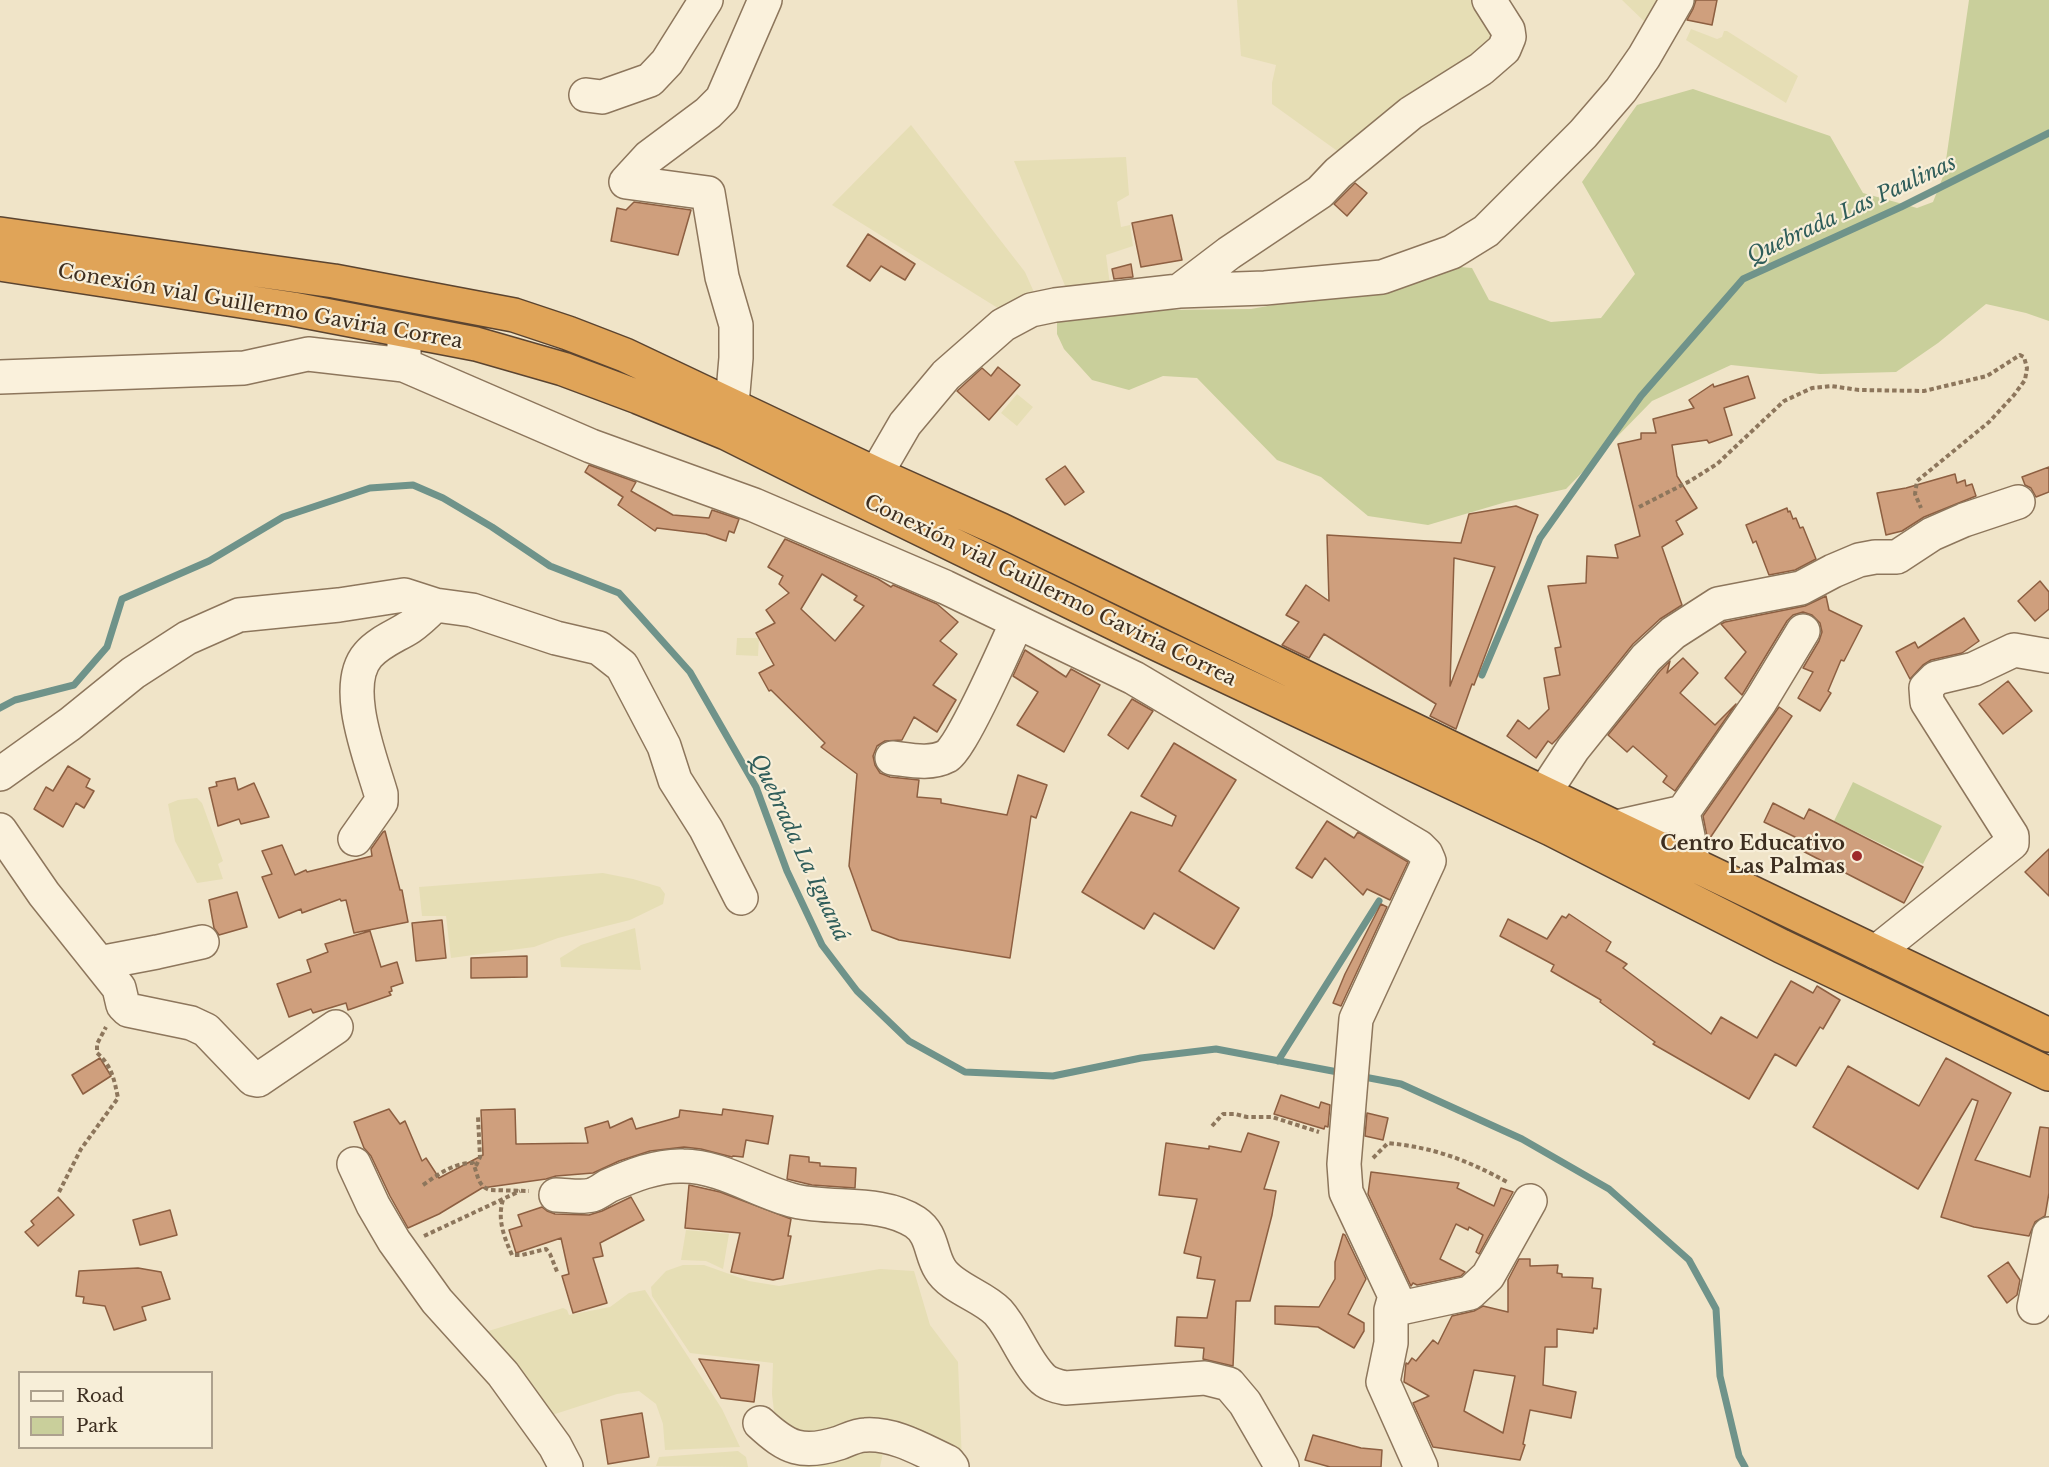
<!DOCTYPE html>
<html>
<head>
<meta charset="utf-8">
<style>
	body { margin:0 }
	#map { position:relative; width:2049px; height:1467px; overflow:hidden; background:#f0e4c8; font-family:"Libre Baskerville",serif }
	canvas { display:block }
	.legend { position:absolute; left:18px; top:1371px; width:195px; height:78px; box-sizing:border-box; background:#f7eed8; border:2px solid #ada18e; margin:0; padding:8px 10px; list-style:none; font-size:18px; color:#3d2e20 }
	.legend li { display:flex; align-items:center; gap:12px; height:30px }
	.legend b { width:30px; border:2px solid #ada18e }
</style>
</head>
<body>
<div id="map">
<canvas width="2049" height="1467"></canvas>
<ul class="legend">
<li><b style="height:8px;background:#faf1dc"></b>Road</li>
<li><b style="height:16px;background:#c9cf9b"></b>Park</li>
</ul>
</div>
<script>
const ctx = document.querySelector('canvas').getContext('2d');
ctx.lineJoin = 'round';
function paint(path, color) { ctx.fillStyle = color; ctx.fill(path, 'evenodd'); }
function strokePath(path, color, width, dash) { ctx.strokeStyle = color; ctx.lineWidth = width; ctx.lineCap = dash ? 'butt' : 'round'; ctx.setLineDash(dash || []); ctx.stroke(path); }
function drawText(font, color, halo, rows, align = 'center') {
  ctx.font = font + ' "Libre Baskerville",serif'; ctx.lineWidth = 4.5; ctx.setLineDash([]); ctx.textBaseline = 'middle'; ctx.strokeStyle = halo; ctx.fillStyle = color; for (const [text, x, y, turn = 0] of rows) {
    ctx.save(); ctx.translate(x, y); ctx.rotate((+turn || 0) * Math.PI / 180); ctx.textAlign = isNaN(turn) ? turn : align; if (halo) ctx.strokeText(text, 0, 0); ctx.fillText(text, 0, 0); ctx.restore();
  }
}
paint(new Path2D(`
	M 1237,0 L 1483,0 L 1501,45 L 1347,158 L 1272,104 L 1272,83 L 1276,65 L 1241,56 Z
	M 1622,0 L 1672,0 L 1648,25 Z
	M 1691,29 L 1717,39 L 1722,37 L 1724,31 L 1727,31 L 1798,76 L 1786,103 L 1686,40 Z
	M 911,125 L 1025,272 L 1037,299 L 1009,315 L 832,205 Z
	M 1126,157 L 1129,195 L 1117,202 L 1121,227 L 1130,225 L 1133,246 L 1106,255 L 1111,292 L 1070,298 L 1014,161 Z
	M 1017,394 L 1033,407 L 1017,426 L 1001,413 Z
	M 737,638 L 759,638 L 758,656 L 736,655 Z
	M 197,798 L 202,803 L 223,861 L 218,864 L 223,879 L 197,883 L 175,841 L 168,804 L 178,800 Z
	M 603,873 L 633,879 L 660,887 L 665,894 L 663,904 L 630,920 L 558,938 L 534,947 L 451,958 L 446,916 L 422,916 L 419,887 Z
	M 635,928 L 641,970 L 561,967 L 560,958 L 581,945 Z
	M 686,1230 L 729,1234 L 723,1269 L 706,1261 L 681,1260 Z
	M 683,1265 L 704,1265 L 749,1281 L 779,1286 L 880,1269 L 914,1271 L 930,1325 L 958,1362 L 962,1462 L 810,1444 L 776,1428 L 772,1394 L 773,1363 L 690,1353 L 652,1296 L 651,1287 L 666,1271 Z
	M 645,1290 L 722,1409 L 740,1447 L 665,1450 L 663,1424 L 656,1404 L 639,1391 L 617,1394 L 552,1415 L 482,1333 L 563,1308 L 567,1310 L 569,1315 L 610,1307 L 629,1293 Z
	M 885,1443 L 880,1467 L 800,1467 L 797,1461 Z
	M 738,1451 L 746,1457 L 748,1467 L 656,1466 L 659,1457 Z`), '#e6deb5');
paint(new Path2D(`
	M 1969,0 L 2049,0 L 2049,321 L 2026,313 L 1986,304 L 1938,343 L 1896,372 L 1820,374 L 1731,365 L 1652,401 L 1566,489 L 1506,502 L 1428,525 L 1368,516 L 1321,477 L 1277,460 L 1197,378 L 1163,376 L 1129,390 L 1092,380 L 1064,349 L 1057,334 L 1057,317 L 1075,311 L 1251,309 L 1402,282 L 1448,266 L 1472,268 L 1489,300 L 1551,322 L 1601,318 L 1635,274 L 1582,182 L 1637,105 L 1693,89 L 1830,136 L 1863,193 L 1917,208 L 1933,202 L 1944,174 Z
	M 1853,782 L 1942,826 L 1923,864 L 1834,821 Z`), '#c9cf9b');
strokePath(new Path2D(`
	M 1482,675 L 1540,538 L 1641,396 L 1743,279 L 1901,207 L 2049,133
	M 0,708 L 15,700 L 74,685 L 107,647 L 122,599 L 209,561 L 283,517 L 370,488 L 413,485 L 443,498 L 492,527 L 550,566 L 619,593 L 640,616 L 690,672 L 756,787 L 787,871 L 822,945 L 857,991 L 909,1041 L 965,1072 L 1053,1076 L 1141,1058 L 1216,1049 L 1343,1073
	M 1278,1061 L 1379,901
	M 1359,1076 L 1401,1084 L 1522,1139 L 1609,1189 L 1689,1260 L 1716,1309 L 1720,1376 L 1739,1456 L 1745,1467`), '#6f938a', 7);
const building = new Path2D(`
	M 1696,0 L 1717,0 L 1712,25 L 1687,20 L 1693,9 Z
	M 1355,183 L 1367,193 L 1347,216 L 1334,204 Z
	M 634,202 L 691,210 L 678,255 L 611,241 L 617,208 L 626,210 Z
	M 1172,215 L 1182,260 L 1141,267 L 1132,223 Z
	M 868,234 L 915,264 L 905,280 L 881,266 L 870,281 L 847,266 Z
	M 1131,264 L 1133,277 L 1114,279 L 1112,269 Z
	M 998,367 L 1020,385 L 989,420 L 957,391 L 982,368 L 991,376 Z
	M 1748,376 L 1755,398 L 1724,408 L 1732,435 L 1709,443 L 1707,440 L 1672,445 L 1677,476 L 1697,508 L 1676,521 L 1683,534 L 1662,547 L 1682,605 L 1660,619 L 1633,644 L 1557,739 L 1552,744 L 1548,741 L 1536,758 L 1507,736 L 1518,720 L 1529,729 L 1549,709 L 1544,678 L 1560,675 L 1555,648 L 1561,647 L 1548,586 L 1586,583 L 1587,556 L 1618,558 L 1615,545 L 1640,536 L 1618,444 L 1641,439 L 1641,433 L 1656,433 L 1653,419 L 1694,408 L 1689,400 L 1713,384 L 1714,387 Z
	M 589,465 L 636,482 L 631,491 L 673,515 L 709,518 L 712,510 L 739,519 L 734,533 L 729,531 L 726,541 L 706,534 L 657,528 L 655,531 L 618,505 L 623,497 L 585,472 Z
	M 1065,466 L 1084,492 L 1065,505 L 1046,479 Z
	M 2049,467 L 2049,492 L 2036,497 L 2031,488 L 2025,485 L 2022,477 Z
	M 1955,474 L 1957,483 L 1965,480 L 1966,486 L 1972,484 L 1976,496 L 1924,517 L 1902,531 L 1886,535 L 1877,493 L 1906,488 Z
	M 1516,506 L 1538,515 L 1474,685 L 1472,684 L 1456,729 L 1430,716 L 1436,704 L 1324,634 L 1309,658 L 1282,645 L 1299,622 L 1286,615 L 1306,585 L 1329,601 L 1327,535 L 1461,543 L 1469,514 ZM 1454,558 L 1495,567 L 1450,686 Z
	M 1787,508 L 1788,512 L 1790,511 L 1793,519 L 1796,518 L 1800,528 L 1803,527 L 1816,559 L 1795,570 L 1769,575 L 1756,541 L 1753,543 L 1746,525 Z
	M 785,539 L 878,579 L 891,587 L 893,585 L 937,604 L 958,622 L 940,641 L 957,654 L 933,685 L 956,700 L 937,732 L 914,717 L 902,740 L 885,741 L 877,746 L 873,756 L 875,765 L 880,773 L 890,777 L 919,780 L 917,797 L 941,799 L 941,803 L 1007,815 L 1018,775 L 1047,785 L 1036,818 L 1031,816 L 1010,958 L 899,940 L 872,930 L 849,866 L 857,774 L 821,747 L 825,743 L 771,690 L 769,691 L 759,673 L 774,665 L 756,633 L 775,623 L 766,610 L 789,593 L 779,584 L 783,576 L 768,567 ZM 822,574 L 857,596 L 854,600 L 864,606 L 835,641 L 801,609 Z
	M 2040,581 L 2049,592 L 2049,609 L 2035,621 L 2018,601 Z
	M 1826,596 L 1829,610 L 1862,626 L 1844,661 L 1841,660 L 1828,691 L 1831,693 L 1820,711 L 1798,698 L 1813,672 L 1803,668 L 1819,641 L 1822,632 L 1820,623 L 1812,615 L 1803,612 L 1793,615 L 1787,621 L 1742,695 L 1725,678 L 1746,652 L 1721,624 L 1725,622 L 1805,606 Z
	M 1964,618 L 1979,641 L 1962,653 L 1931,660 L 1923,665 L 1910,679 L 1896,652 L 1915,642 L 1918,648 Z
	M 1025,650 L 1066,677 L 1071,669 L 1100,685 L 1064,752 L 1017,725 L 1038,692 L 1013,676 Z
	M 1683,658 L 1698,673 L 1680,693 L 1715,725 L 1736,704 L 1675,791 L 1663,782 L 1667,776 L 1633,746 L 1627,752 L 1608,735 L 1660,671 L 1670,661 L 1667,673 Z
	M 2008,681 L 2032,711 L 2003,734 L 1979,704 Z
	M 1132,699 L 1153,711 L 1128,749 L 1108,735 Z
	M 1779,707 L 1792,716 L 1710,838 L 1707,836 L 1703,816 Z
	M 1174,743 L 1236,780 L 1179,871 L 1239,908 L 1214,949 L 1154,913 L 1144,929 L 1082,892 L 1131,812 L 1172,826 L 1176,816 L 1141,796 Z
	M 68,766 L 90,779 L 86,787 L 94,791 L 84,808 L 76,803 L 63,827 L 34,809 L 46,787 L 53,791 Z
	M 235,778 L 238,790 L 254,783 L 269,817 L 241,824 L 239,819 L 218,826 L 209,788 L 217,786 L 216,782 Z
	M 1773,803 L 1804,819 L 1809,809 L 1923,867 L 1904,903 L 1791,845 L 1795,837 L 1764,822 Z
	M 1327,821 L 1354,838 L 1358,832 L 1408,862 L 1390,900 L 1367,889 L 1363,895 L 1325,858 L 1312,878 L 1296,868 Z
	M 385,831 L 400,890 L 402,890 L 408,922 L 354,933 L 346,900 L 341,901 L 340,899 L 302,913 L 301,909 L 279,918 L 262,877 L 272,874 L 262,851 L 282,845 L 295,875 L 306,870 L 307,872 L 372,856 L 371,849 L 383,832 Z
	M 2049,849 L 2049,896 L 2025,872 Z
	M 237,892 L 247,927 L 219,935 L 214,928 L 209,900 Z
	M 1381,904 L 1387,907 L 1341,1006 L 1333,1003 L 1345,974 Z
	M 1569,914 L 1611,942 L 1606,951 L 1627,964 L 1623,968 L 1711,1034 L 1721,1017 L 1757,1038 L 1791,981 L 1813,993 L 1817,986 L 1840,1000 L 1823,1029 L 1820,1027 L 1796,1066 L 1775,1054 L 1749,1099 L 1653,1044 L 1655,1042 L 1600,1002 L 1601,1000 L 1551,971 L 1554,965 L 1500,936 L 1508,919 L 1547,939 L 1562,916 L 1566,918 Z
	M 442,920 L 446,958 L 416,961 L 412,923 Z
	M 370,931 L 381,967 L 397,962 L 403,983 L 391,987 L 392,991 L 389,992 L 391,995 L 348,1010 L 346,1003 L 313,1013 L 311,1009 L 289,1017 L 277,984 L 311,972 L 307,960 L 328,952 L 325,944 Z
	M 527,956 L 527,977 L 471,978 L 471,958 Z
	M 100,1058 L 111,1076 L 83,1094 L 72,1075 Z
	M 1946,1058 L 2011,1093 L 1975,1160 L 2030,1177 L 2040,1127 L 2049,1128 L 2049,1193 L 2045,1216 L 2035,1222 L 2029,1236 L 1974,1227 L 1941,1217 L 1978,1101 L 1972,1099 L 1918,1189 L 1813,1127 L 1848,1066 L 1919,1106 Z
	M 1281,1095 L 1319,1108 L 1321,1102 L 1330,1105 L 1328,1127 L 1325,1126 L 1324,1129 L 1274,1114 Z
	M 389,1109 L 400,1124 L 405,1121 L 422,1161 L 426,1158 L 439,1178 L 483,1155 L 481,1110 L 515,1109 L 516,1144 L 588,1143 L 585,1128 L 608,1121 L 610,1128 L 632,1118 L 636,1129 L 679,1117 L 680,1110 L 722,1115 L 723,1109 L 773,1116 L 768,1144 L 746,1140 L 743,1157 L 733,1156 L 732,1157 L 701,1149 L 684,1147 L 650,1151 L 619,1161 L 593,1173 L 556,1176 L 546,1179 L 482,1188 L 439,1214 L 408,1228 L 390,1196 L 371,1156 L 364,1148 L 354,1122 Z
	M 1367,1113 L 1388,1118 L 1383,1140 L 1365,1136 Z
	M 1248,1133 L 1279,1142 L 1264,1189 L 1276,1191 L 1272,1215 L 1250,1301 L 1236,1301 L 1233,1366 L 1203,1359 L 1204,1348 L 1175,1346 L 1177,1317 L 1207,1318 L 1215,1280 L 1197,1278 L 1201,1257 L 1184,1253 L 1197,1199 L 1159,1195 L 1166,1143 L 1209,1149 L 1209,1146 L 1241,1152 Z
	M 790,1155 L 809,1157 L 809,1162 L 820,1163 L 820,1166 L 856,1168 L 855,1188 L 812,1185 L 787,1179 Z
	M 1371,1172 L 1459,1183 L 1457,1188 L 1494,1206 L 1501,1188 L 1513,1192 L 1479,1254 L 1476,1252 L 1483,1235 L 1469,1227 L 1468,1230 L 1456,1224 L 1440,1259 L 1465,1272 L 1461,1276 L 1417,1285 L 1413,1283 L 1411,1286 L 1368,1194 Z
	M 689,1185 L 720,1192 L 791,1219 L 788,1236 L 791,1236 L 783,1278 L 773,1280 L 731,1272 L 740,1233 L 685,1228 Z
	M 58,1197 L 74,1215 L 38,1246 L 25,1232 L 34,1225 L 31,1221 Z
	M 631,1197 L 644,1220 L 600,1243 L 603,1256 L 593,1258 L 607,1303 L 573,1313 L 562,1276 L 569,1274 L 561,1238 L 516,1253 L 509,1230 L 522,1226 L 518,1215 L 542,1207 L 547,1211 L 555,1214 L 589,1215 L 602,1211 Z
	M 170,1210 L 177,1235 L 140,1245 L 133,1220 Z
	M 1343,1234 L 1345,1235 L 1366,1279 L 1348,1314 L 1364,1323 L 1364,1331 L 1354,1348 L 1318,1327 L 1275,1324 L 1275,1306 L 1319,1307 L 1335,1279 L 1335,1262 Z
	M 1519,1259 L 1530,1259 L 1530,1266 L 1558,1265 L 1557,1273 L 1562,1274 L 1562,1277 L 1593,1278 L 1592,1288 L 1601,1289 L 1597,1329 L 1594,1328 L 1593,1333 L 1557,1329 L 1557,1347 L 1545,1347 L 1543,1385 L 1576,1392 L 1571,1418 L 1530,1410 L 1523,1444 L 1525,1445 L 1520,1460 L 1433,1447 L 1413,1403 L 1429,1396 L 1404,1382 L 1406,1363 L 1408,1364 L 1412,1358 L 1416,1361 L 1433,1340 L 1438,1344 L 1452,1316 L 1474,1311 L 1483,1306 L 1508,1312 L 1508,1280 ZM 1474,1370 L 1515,1376 L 1503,1433 L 1464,1411 Z
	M 2008,1262 L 2020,1280 L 2017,1295 L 2007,1303 L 1988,1276 Z
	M 138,1268 L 161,1272 L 170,1299 L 142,1307 L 146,1320 L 114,1330 L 105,1306 L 83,1303 L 84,1297 L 76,1296 L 79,1271 Z
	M 699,1359 L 759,1365 L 754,1402 L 721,1398 Z
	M 642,1413 L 649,1457 L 608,1464 L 601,1420 Z
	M 1313,1435 L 1361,1448 L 1382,1450 L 1381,1467 L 1330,1467 L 1305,1460 Z`);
paint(building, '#cf9f7d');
strokePath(building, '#8d5f41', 1.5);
const minor = new Path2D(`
	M 586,95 L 602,97 L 650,80 L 667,62 L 706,0
	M 1179,291 L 1229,253 L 1320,192 L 1338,173 L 1411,113 L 1481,69 L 1504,49 L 1509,37 L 1508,30 L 1489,0
	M 404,365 L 591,446 L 754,505 L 945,587 L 1134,678 L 1419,847 L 1426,854 L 1429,861 L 1356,1019 L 1344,1164 L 1346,1192 L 1395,1296 L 1391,1310 L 1391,1343 L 1383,1382 L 1421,1467
	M 0,377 L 244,368 L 308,354 L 404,365 L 404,345
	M 732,404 L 736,358 L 736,325 L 722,277 L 708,193 L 626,182 L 649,157 L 708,113 L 722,99 L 765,0
	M 876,474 L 905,424 L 946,375 L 1003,325 L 1031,310 L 1055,305 L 1179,291 L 1265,288 L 1382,277 L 1452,252 L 1486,231 L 1583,134 L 1621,90 L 1644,57 L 1677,0
	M 892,758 C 910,760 930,765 947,756 C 962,747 1007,644 1017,622
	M 0,774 L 70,724 L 133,673 L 187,638 L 239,615 L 339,605 L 404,595 L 435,605 L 472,610 L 556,638 L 599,648 L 622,666 L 664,746 L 675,780 L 706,829 L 741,898
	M 1544,793 L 1573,749 L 1646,658 L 1673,633 L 1718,604 L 1801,588 L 1833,571 L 1859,560 L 1875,557 L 1897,557 L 1932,534 L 1964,520 L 2018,502
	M 1683,812 L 1694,865
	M 1616,827 L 1683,812 L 1760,702 L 1803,631
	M 0,830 L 44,894 L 119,988 L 123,1005 L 128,1010 L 191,1023 L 206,1030 L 253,1079 L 258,1080 L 336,1027
	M 355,839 L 381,802 L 381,794 C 371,759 341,686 368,655 C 379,642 396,636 410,627 C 419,621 427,613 435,605
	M 1876,952 L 2012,843 L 2012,836 L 1927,702 L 1926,688 L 1936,678 L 1974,669 L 2014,650 L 2049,656
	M 99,963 L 157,952 L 202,942
	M 354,1164 L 373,1205 L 394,1241 L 437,1301 L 503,1374 L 555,1446 L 566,1467
	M 556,1195 C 567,1195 581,1198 592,1195 C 598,1193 603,1189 608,1186 C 631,1176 657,1165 683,1166 C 722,1166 758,1192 795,1201 C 834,1210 881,1200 915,1222 C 933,1234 930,1253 940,1269 C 951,1288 983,1296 998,1312 C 1015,1331 1023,1358 1041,1377 C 1047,1384 1056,1386 1065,1388 L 1205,1378 L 1229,1384 L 1245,1403 L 1282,1467
	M 2034,1307 L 2049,1234
	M 1391,1310 L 1470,1293 L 1488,1276 L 1530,1201
	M 760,1423 C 787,1448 802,1455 839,1443 C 847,1440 857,1435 865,1435 C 894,1433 922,1450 948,1462 L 952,1467`);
const highway = new Path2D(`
	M 0,234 L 334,281 L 514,315 L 568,333 L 625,355 L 876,474 L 1001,530 L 1544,793 L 2049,1035
	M 0,264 L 293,309 L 476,344 L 563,369 L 638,397 L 726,433 L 820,480 L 1153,642 L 1551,829 L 1781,946 L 2049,1074`);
strokePath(minor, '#8d765c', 36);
strokePath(highway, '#5b4430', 36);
strokePath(new Path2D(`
	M 1639,507 L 1690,481 L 1717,464 L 1784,401 L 1812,388 L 1831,386 L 1859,390 L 1924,391 L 1987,376 L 2020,355 L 2024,357 L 2027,368 L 2025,380 L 2014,395 L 1989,422 L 1917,481 L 1915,494 L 1921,508
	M 1212,1126 L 1223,1114 L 1235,1114 L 1247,1117 L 1272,1117 L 1319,1132
	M 1373,1158 L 1388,1143 C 1436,1148 1467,1160 1509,1183
	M 476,1166 L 480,1157 L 478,1117
	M 423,1185 C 439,1174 453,1163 473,1163 C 478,1174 477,1186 490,1190 L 529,1191
	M 59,1192 L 81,1149 L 118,1098 C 114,1079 112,1066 97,1053 L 97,1044 L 106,1027
	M 503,1200 C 497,1219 504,1237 512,1255 L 522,1255 L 546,1249 L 550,1254 L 558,1274
	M 424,1236 L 520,1191`), '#8d765c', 4, [4.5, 3]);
strokePath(minor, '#faf1dc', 33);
strokePath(highway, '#e0a458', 33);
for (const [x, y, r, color] of [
	[1857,856,6,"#9e2a2b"]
]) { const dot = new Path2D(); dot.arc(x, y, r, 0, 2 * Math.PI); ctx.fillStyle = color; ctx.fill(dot); strokePath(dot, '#f7eed8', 2); }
drawText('20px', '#3d2e20', '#f7eed8', [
	["Conexión vial Guillermo Gaviria Correa",260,307,10],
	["Conexión vial Guillermo Gaviria Correa",1050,591,26]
]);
drawText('bold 20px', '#3d2e20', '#f7eed8', [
	["Centro Educativo",1845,844],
	["Las Palmas",1845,867]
], 'right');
drawText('italic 21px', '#2f5d5a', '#f7eed8', [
	["Quebrada Las Paulinas",1852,210,-25],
	["Quebrada La Iguaná",799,848,65]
]);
</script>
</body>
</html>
